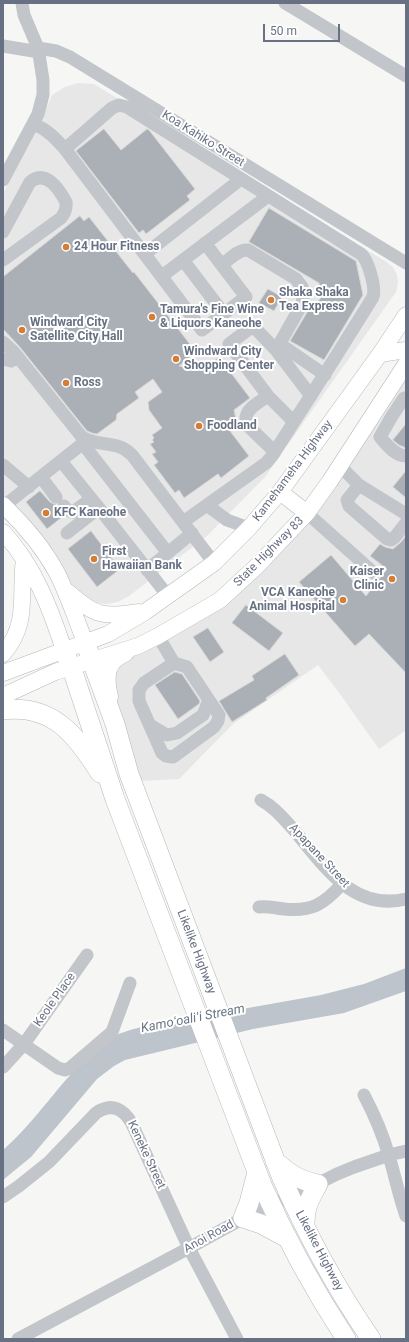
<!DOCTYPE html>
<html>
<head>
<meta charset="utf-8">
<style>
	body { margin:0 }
	#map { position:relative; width:409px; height:1342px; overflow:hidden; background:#f6f7f4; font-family:Roboto,sans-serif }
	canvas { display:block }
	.frame { position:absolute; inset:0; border:4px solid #687183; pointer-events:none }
	.scale { position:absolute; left:263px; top:24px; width:77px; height:18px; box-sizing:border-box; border:2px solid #687183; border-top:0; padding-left:5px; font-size:12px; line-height:14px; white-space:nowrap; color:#687183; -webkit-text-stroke:3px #fff; paint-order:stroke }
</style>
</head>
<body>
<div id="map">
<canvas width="409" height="1342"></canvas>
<div class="frame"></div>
<div class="scale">50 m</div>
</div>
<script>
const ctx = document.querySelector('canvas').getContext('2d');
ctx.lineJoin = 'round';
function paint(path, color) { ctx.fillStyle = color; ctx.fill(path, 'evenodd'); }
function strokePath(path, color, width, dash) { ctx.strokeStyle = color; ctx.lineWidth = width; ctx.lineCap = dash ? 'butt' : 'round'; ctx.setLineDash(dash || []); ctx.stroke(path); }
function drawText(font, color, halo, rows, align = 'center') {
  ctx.font = font + ' Roboto,sans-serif'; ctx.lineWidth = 4; ctx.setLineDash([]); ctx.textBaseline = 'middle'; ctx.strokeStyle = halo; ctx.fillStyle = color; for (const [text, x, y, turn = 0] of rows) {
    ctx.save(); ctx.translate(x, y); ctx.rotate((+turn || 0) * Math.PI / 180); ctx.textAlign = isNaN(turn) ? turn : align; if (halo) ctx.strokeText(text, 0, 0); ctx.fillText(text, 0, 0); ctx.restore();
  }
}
paint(new Path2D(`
	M 78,83 L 94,84 L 385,261 L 393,267 L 397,275 L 398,283 L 396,292 L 265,477 L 207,536 L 129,596 L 118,602 L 107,604 L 94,603 L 70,584 L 3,501 L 3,193 L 37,129 L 52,95 L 65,87 Z
	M 406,370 L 406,730 L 379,749 L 340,694 L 318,665 L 233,724 L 179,779 L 140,781 L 114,690 L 114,670 L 267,558 Z`), '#e7e7e7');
paint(new Path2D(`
	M 406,968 L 406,991 L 344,1013 L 253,1029 L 125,1060 L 114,1066 L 97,1079 L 31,1157 L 3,1180 L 3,1150 C 42,1116 67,1069 109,1039 C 119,1033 130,1030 141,1027 L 321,995 L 364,984 Z`), '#bdc4cb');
const building = new Path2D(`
	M 104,129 L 121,150 L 147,129 L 149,130 L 195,189 L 187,196 L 190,200 L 146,234 L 143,230 L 139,233 L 76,151 Z
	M 269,208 L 356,261 L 363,295 L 324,360 L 290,341 L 309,309 L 312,311 L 321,297 L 319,283 L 249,242 Z
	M 80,216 L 84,221 L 89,217 L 133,273 L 134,272 L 196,352 L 179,366 L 203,369 L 219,357 L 250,398 L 234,410 L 236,419 L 239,425 L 230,431 L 249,456 L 221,478 L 218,474 L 184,498 L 179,490 L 175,493 L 154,465 L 158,462 L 152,454 L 156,452 L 150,444 L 154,442 L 152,440 L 154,438 L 152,435 L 162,428 L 149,410 L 148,402 L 162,392 L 153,379 L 135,392 L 139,398 L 117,414 L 116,420 L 97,434 L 92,433 L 87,431 L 19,346 L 3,329 L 3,277 Z
	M 268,289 L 282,297 L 274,311 L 259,303 Z
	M 406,424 L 406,448 L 399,445 L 393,440 Z
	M 406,471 L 406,498 L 393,487 Z
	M 40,491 L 50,502 L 56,505 L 53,508 L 61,518 L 47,529 L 26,502 Z
	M 91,531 L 120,569 L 97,587 L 68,549 Z
	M 406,536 L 406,673 L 369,634 L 355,646 L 299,582 L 331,555 L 366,596 L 387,569 L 370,556 L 380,544 L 385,547 L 393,549 L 401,542 Z
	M 246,605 L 283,633 L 269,651 L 232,623 Z
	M 208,628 L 224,652 L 210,662 L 193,637 Z
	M 285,654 L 299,675 L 266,698 L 267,700 L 232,722 L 219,701 L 254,680 L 252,676 Z
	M 175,672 L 182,674 L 200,701 L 199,704 L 178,719 L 155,685 Z`);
paint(building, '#abb0b7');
strokePath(building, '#d8d8d6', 1);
const major = new Path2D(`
	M 380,354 L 406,350
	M 280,492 L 307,513
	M 3,505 C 24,525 43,547 57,573 C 68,595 76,619 85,642
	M 3,532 C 34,566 50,607 64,650
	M 68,592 C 96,617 103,617 139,612
	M 3,654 C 30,623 19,595 24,559
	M 3,673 L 108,634 L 145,612 L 214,563 L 249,528 L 280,492 L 380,354 L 406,315
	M 3,696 L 55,672 L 138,646 L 158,636 L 220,600 L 257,566 L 307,513 L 330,481 L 406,364
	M 110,697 C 107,685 105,669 115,660 C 118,657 123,655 126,653`);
const highway = new Path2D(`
	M 85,642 L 115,724 L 129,774 L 281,1176 C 306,1233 336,1288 371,1339
	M 64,650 L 74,675 L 115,799 L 262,1185 C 286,1239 314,1290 346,1339
	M 3,710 C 53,704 76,735 100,773
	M 275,1161 C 290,1174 298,1180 318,1184 C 309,1201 305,1206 305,1226
	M 257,1172 L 249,1203 L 243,1218 L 261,1224 L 287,1238`);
strokePath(major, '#b6b8bd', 17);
strokePath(highway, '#b5b7bb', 20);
strokePath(new Path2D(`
	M 285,3 L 406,76
	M 3,46 L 39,52
	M 38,48 L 56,51 L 70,57 L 406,263
	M 33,124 C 47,129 55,138 65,149 L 202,330 L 246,297 L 205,243
	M 65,149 L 112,108 L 119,105 L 127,107 L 361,254 C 368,260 376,287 373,297 L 333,361 L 272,456 L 266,463 L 183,522
	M 3,180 L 38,114 L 43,95 L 43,80 L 38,48 L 24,15 L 22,3
	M 3,232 L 30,182 C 46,169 59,189 66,202 C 67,209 65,213 61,218 L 3,260
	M 145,254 L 241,179
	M 183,260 L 224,314
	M 222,265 C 230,259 238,249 248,250 L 296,279 L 302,287 L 304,292 L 302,304 L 276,350
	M 162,276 L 268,196
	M 3,342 L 13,351 L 82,437 C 100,448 116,439 132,455 L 214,563
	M 280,344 L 325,375
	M 3,359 L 11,361 L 18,357
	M 268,396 C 258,403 240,411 248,426 L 275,452
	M 404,398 L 392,416 L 380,437 C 386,444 395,456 406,456
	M 294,422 L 268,396 L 229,344 L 253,326 L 276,350 L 311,396
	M 83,444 L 168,553
	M 61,461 L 99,508
	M 3,465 L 29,487
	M 340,466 L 359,485 L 406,514
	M 41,477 L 56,497
	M 359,485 L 347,500 L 349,506 L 387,539 L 391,540 L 395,537 L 406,523
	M 211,502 L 208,506 L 227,520 L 249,528
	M 4,506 L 87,440
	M 64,506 L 67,510 L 73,512 L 91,499
	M 307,513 L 374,573
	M 67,533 L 99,508 L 168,596
	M 147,570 L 192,533
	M 174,663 L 144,683 L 139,690 L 139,701 L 162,753 L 166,756 L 173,757 L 214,727 L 218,721 L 219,715 L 209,700
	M 150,725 L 167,735 L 177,733 L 203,715 L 209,700 L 187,667 L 174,663 L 158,636
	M 261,800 C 274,807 283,818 293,829 C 323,864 352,912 406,899
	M 259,907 C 268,906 275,908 284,909 C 312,912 324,904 342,884
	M 3,1030 L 58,1068 L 65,1070 L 70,1068 L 112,1032 L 130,983
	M 3,1067 L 24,1044 L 87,955
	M 364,1095 C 374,1114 383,1135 389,1156 C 395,1176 399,1196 406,1216
	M 3,1197 L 19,1186 L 49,1162 L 96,1113 C 112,1102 124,1109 132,1124 L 189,1248 L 237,1339
	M 18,1339 L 189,1248 L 260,1209 L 301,1192 L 337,1174 L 354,1167 L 389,1155 L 406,1151`), '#c2c5c9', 13);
strokePath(major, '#fff', 16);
strokePath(highway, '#fff', 19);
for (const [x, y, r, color] of [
	[66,247,4,"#d67d35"],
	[271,300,4,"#d67d35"],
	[152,317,4,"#d67d35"],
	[22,330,4,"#d67d35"],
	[176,359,4,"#d67d35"],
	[66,383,4,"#d67d35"],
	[199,426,4,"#d67d35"],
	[46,513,4,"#d67d35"],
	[94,559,4,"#d67d35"],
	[392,579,4,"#d67d35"],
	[343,600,4,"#d67d35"]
]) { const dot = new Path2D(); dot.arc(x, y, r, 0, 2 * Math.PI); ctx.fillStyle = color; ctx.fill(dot); strokePath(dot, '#fff', 1.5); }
drawText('12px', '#687183', '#fff', [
	["Koa Kahiko Street",203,139,32],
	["Kamehameha Highway",293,471,-53],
	["State Highway 83",269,552,-45],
	["Apapane Street",319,856,47],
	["Likelike Highway",196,952,69],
	["Keole Place",55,1000,-55],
	["Keneke Street",146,1155,65],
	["Anoi Road",209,1237,-29],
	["Likelike Highway",319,1251,62]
]);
drawText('bold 12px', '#687183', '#fff', [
	["24 Hour Fitness",74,247],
	["Shaka Shaka",279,293],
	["Tea Express",279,307],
	["Tamura's Fine Wine",160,310],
	["& Liquors Kaneohe",160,324],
	["Windward City",30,323],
	["Satellite City Hall",30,337],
	["Windward City",184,352],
	["Shopping Center",184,366],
	["Ross",74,383],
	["Foodland",207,426],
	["KFC Kaneohe",54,513],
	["First",102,552],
	["Hawaiian Bank",102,566],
	["Kaiser",384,572,"right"],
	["Clinic",384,586,"right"],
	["VCA Kaneohe",335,593,"right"],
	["Animal Hospital",335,607,"right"]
], 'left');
drawText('italic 13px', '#697885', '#fff', [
	["Kamoʻoaliʻi Stream",193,1019,-11]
]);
</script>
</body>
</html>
